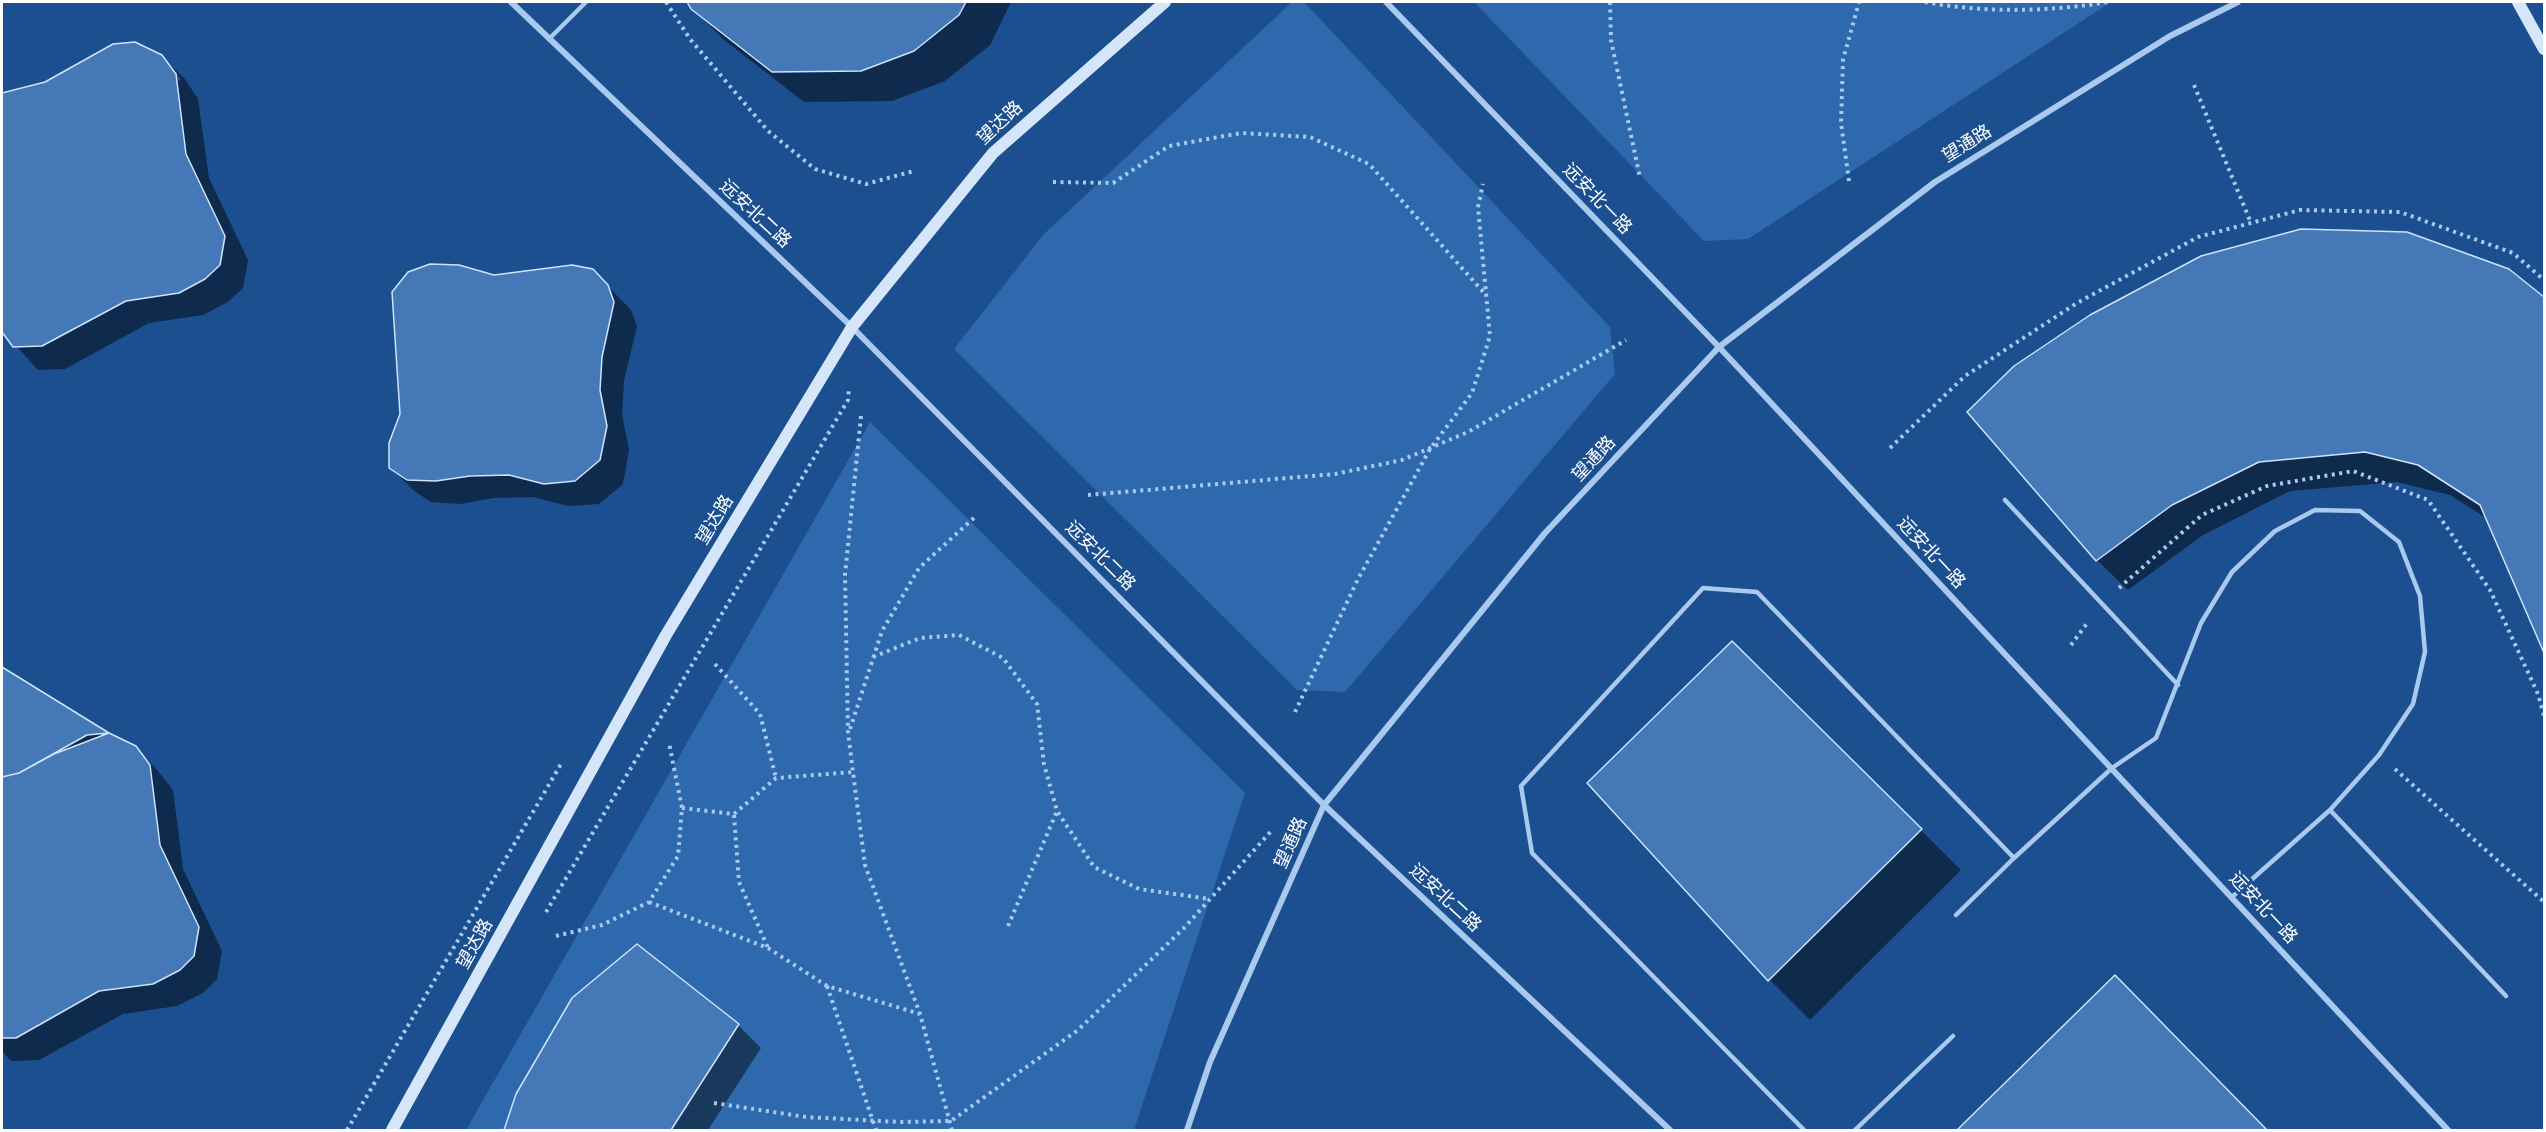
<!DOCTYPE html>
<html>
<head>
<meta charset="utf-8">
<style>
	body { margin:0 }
	#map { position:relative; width:2546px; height:1132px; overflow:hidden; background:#1b4f8f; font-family:Figtree,sans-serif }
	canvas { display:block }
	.frame { position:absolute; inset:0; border:3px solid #fff; pointer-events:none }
</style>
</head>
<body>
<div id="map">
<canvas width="2546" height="1132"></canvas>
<div class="frame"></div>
</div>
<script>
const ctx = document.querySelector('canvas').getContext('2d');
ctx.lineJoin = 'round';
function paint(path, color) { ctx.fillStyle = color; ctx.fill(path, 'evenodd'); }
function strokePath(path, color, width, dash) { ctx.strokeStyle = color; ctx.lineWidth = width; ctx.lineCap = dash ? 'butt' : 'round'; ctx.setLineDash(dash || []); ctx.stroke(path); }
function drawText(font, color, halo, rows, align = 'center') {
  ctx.font = font + ' Figtree,"Noto Sans SC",sans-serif'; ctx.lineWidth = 6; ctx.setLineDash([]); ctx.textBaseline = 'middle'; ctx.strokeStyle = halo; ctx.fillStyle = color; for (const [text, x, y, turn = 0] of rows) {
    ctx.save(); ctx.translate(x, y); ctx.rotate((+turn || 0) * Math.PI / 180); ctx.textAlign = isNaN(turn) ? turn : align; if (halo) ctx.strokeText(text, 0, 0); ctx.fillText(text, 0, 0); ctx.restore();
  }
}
paint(new Path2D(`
	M 1292,2 L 1304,2 L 1610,327 L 1615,374 L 1345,692 L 1297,690 L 954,349 L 1044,234 Z
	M 1474,2 L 2111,2 L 1748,239 L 1704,241 Z
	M 870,422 L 1245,793 L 1134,1130 L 466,1130 Z`), '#2e69ad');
paint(new Path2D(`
	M 689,2 L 1011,2 L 990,45 L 945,81 L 892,101 L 804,102 L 723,39 L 692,8 Z
	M 161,56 L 185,79 L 198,99 L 209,178 L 248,260 L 243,288 L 228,302 L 203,315 L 149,323 L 65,369 L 38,370 L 2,330 L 2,95 ZM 172,72 L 176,72 L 181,80 L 179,81 Z
	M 592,270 L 631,310 L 637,326 L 624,381 L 622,414 L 629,450 L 623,484 L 599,504 L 568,506 L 533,497 L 494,498 L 460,504 L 431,502 L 414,491 L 391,467 L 494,277 Z
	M 2508,270 L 2544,299 L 2544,650 L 2488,519 L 2450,495 L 2397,482 L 2290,491 L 2203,535 L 2128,590 L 2097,560 L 1969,413 Z
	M 1732,643 L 1961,870 L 1810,1020 L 1770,980 L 1589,783 Z
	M 2,669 L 108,735 L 135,747 L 158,771 L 173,790 L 183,869 L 222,951 L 217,979 L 203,993 L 177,1006 L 123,1014 L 39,1060 L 11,1061 L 2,1051 Z
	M 2115,977 L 2265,1130 L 1959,1130 Z
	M 738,1025 L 761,1048 L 708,1130 L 505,1130 L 518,1095 Z`), '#0007');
const building = new Path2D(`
	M 687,2 L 966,2 L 959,15 L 914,51 L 861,71 L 772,72 L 691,9 Z
	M 135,42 L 162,55 L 176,74 L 186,154 L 225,236 L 220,265 L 205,279 L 179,293 L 126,301 L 42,346 L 13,347 L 2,332 L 2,93 L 45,82 L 113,44 Z
	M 2301,229 L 2407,232 L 2509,269 L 2544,297 L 2544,653 L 2480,505 L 2418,465 L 2365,452 L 2259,462 L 2172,505 L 2096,561 L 1967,412 L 2014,366 L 2090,315 L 2201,256 Z
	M 430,264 L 459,265 L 494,275 L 572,265 L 593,269 L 608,285 L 614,302 L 602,357 L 600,390 L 607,426 L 600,460 L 575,481 L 544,484 L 509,475 L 470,476 L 436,481 L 407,480 L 389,468 L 389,443 L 400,414 L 392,292 L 408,272 Z
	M 1732,641 L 1922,829 L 1768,981 L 1587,783 Z
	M 2,667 L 109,733 L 54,754 L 19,773 L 2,777 Z
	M 109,733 L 136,746 L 150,765 L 160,845 L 199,927 L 194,956 L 180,970 L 153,984 L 99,991 L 16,1038 L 2,1038 L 2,777 L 19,773 L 87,735 Z
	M 637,944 L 739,1024 L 671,1130 L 504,1130 L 516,1094 L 572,998 Z
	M 2115,975 L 2267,1130 L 1957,1130 Z`);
paint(building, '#4478b7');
strokePath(building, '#cfe3fa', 1.5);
strokePath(new Path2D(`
	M 666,2 L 690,39 L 768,131 L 815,169 L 866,184 L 914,171
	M 1610,2 L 1611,40 L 1640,178
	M 1925,2 C 1985,13 2048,12 2108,2
	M 2194,85 L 2251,223
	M 1849,181 L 1841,123 L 1843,60 L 1859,2
	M 1053,182 L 1113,183 L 1169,146 L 1241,133 L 1310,137 L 1369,164 L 1486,295
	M 861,416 L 845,575 L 848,732 L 853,772 L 865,865 L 920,1014 L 952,1130
	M 1890,448 L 1965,376 L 2077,303 L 2198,237 L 2300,210 L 2400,212 L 2513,253 L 2544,280
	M 1088,495 L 1335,474 L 1402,460 L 1468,432 L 1626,340
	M 2119,588 L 2202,515 L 2267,486 L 2353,471 L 2428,500 L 2490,590 L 2538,694 L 2544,716
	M 2071,645 L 2088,622
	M 873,657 L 920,638 L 959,635 L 1003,658 L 1037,704 L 1044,764 L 1057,811 L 1094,867 L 1139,889 L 1210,899
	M 715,664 L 760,714 L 776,778
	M 1295,712 L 1358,579 L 1430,449 L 1472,393 L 1490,336 L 1478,207 L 1483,184
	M 850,729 L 882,631 L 919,568 L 976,516
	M 2395,769 L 2544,902
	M 682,808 L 734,814 L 776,778 L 853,772
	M 734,815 L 739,882 L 768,948
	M 649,902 L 768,948 L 827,986 L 920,1014
	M 546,912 L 848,400 L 849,387
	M 1008,926 L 1057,811
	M 556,936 L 602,925 L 649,902 L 678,856 L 682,808 L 669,743
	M 827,986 L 876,1130
	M 714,1103 L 806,1117 L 900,1122 L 951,1121 L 1078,1030 L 1184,928 L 1273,829
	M 347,1130 L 561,764`), '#a9c9ee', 4, [3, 4.5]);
strokePath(new Path2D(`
	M 549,39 L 586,2
	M 2005,500 L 2178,685
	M 2330,810 L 2506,996
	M 1956,915 L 2014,858
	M 1804,1130 L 1532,853 L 1521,786 L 1703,588 L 1757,592 L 2014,858 L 2112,768 L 2156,738 L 2201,623 L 2232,572 L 2275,531 L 2315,510 L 2360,511 L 2399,542 L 2420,596 L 2425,652 L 2413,704 L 2379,755 L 2330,810 L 2232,897
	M 1855,1130 L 1953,1036`), '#a9c9ee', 4.5);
strokePath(new Path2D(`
	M 511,2 L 852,327 L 1324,805 L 1670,1130
	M 1386,2 L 1719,347 L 2448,1130
	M 1187,1130 L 1210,1062 L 1324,805 L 1545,533 L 1719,347 L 1935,182 L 2170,36 L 2238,2`), '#a9c9ee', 6);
strokePath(new Path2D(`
	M 2518,2 L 2544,49
	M 392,1130 L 666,635 L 852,327 L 993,153 L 1165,2`), '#d6e6fa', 12);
drawText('18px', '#fff', '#1b4f8f', [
	["望达路",1000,123,-43],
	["望通路",1967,144,-32],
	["远安北一路",1597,199,46],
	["远安北二路",755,214,43],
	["望通路",1594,459,-47],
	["望达路",715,520,-59],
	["远安北一路",1931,553,47],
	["远安北二路",1100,556,45],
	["望通路",1291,843,-66],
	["远安北二路",1445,898,43],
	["远安北一路",2263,908,47],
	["望达路",475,944,-61]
]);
</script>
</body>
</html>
